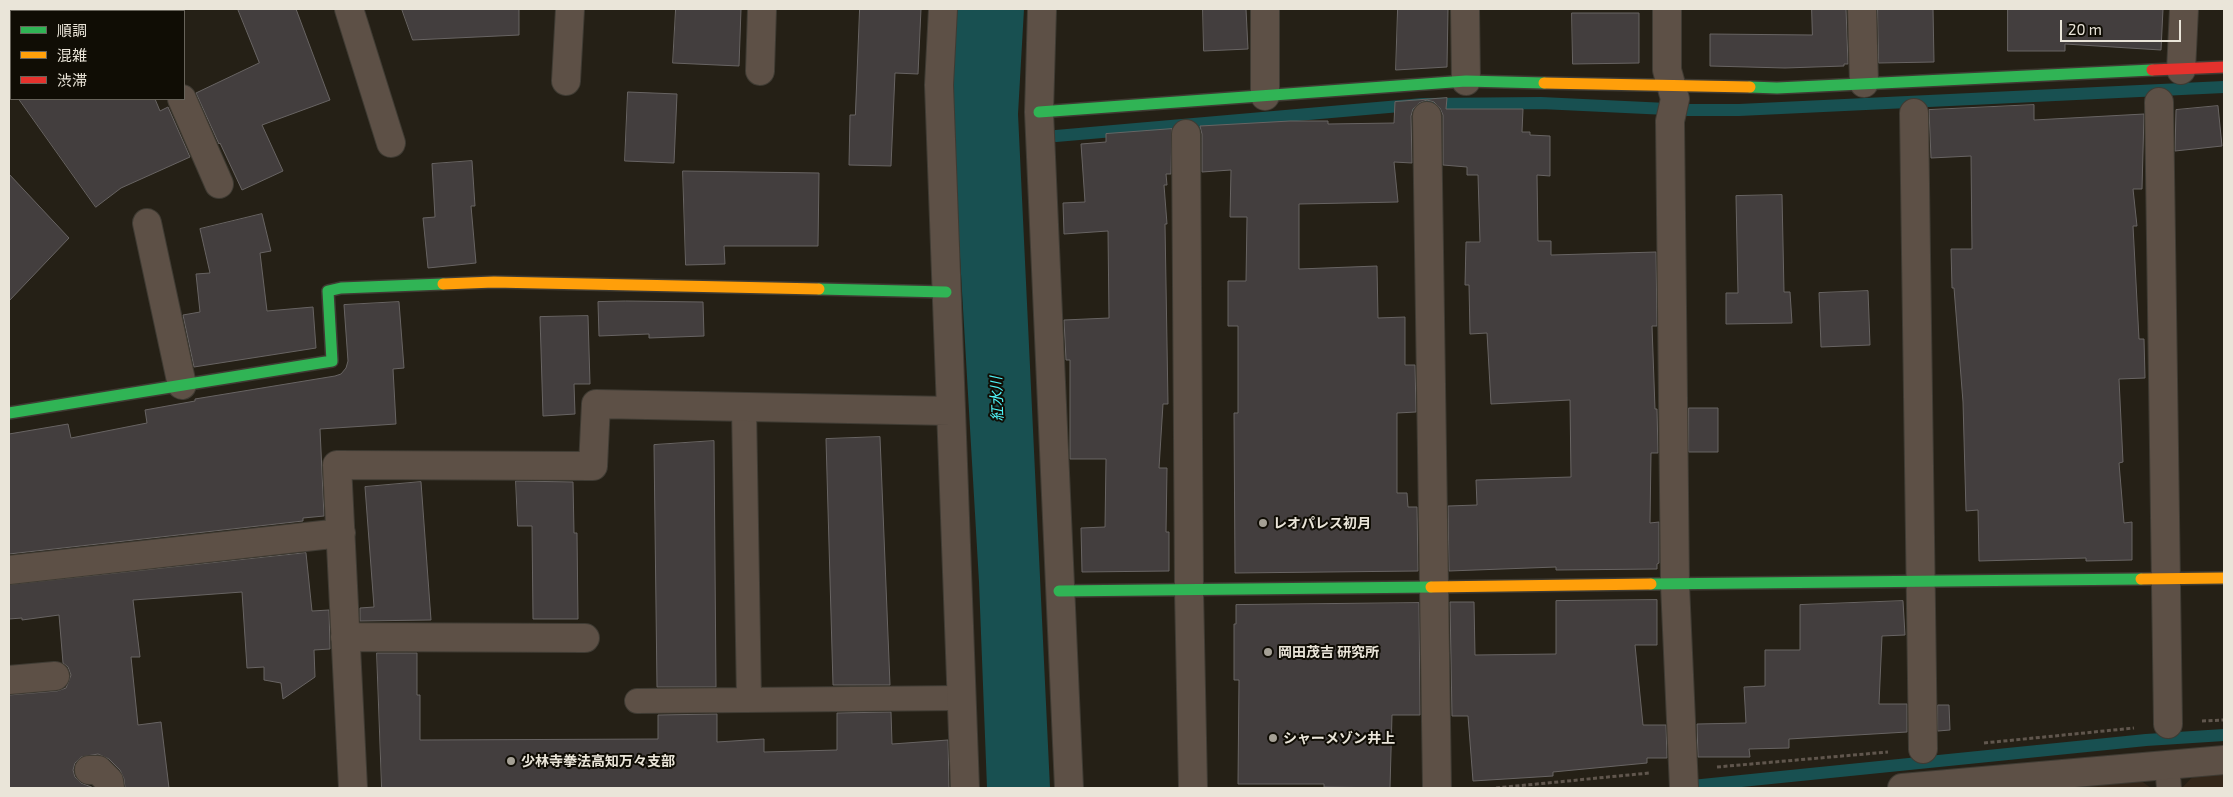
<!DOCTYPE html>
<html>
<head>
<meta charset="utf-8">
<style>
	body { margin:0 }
	#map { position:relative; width:2233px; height:797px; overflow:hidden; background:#252016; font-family:"Exo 2","Noto Sans JP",sans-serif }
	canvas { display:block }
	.frame { position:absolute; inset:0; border:10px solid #eae5d9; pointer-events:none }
	.legend { position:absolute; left:10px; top:10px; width:175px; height:90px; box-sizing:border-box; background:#100d05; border:1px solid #67635a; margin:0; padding:6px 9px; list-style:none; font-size:15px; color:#eae5d9 }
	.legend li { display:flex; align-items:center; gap:10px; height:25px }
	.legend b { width:25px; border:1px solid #67635a }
	.scale { position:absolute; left:2060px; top:20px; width:121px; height:22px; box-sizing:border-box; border:2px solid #eae5d9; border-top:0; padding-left:6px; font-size:15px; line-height:18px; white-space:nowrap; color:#eae5d9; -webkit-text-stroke:4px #100d05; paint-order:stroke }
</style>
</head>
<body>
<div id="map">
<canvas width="2233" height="797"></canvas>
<div class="frame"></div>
<ul class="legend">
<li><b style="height:6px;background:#30b455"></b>順調</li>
<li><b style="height:6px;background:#ff9f0a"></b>混雑</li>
<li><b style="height:6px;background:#e5322d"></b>渋滞</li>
</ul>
<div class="scale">20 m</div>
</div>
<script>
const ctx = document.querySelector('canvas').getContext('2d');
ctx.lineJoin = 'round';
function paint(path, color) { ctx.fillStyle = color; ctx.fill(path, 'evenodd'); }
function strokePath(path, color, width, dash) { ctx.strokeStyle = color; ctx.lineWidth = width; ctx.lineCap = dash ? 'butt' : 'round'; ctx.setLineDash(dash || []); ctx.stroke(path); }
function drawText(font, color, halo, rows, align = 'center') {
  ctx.font = font + ' "Exo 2","Noto Sans JP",sans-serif'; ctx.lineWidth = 4; ctx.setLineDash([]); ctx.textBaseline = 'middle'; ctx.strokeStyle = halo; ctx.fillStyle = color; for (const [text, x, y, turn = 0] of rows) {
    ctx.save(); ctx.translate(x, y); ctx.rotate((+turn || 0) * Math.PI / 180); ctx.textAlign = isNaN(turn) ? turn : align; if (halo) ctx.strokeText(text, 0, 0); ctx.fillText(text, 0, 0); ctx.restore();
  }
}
paint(new Path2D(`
	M 2224,772 L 2224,788 L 2182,788 L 2195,774 Z
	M 2140,780 L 2151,788 L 2047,788 Z`), '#34271a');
paint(new Path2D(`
	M 956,9 L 1024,9 L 1018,114 L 1050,788 L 987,788 L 979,582 L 951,103 Z`), '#185051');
strokePath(new Path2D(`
	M 1056,136 L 1423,104 L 1541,103 L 1688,110 L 1739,110 L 2224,87
	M 1682,787 L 2146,740 L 2224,735`), '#185051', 12);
const building = new Path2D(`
	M 238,9 L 296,9 L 330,100 L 262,125 L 283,171 L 242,190 L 220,143 L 219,144 L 196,93 L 259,63 Z
	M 402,9 L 519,9 L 519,35 L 413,40 Z
	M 676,9 L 741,9 L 739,66 L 673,63 Z
	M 860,9 L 921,9 L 918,74 L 895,73 L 891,166 L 849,165 L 850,115 L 855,115 Z
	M 1203,9 L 1246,9 L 1248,49 L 1204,51 Z
	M 1398,9 L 1448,9 L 1447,67 L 1396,70 Z
	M 1812,9 L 1846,9 L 1848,64 L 1844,64 L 1844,66 L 1785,68 L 1710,66 L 1710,34 L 1812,35 Z
	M 1878,9 L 1933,9 L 1934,62 L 1879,63 Z
	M 2008,9 L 2163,9 L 2161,50 L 2065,44 L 2065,51 L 2008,51 Z
	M 1572,13 L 1639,13 L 1639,63 L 1573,64 Z
	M 628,92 L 677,94 L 674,163 L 625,161 Z
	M 1447,98 L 1446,109 L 1523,109 L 1522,132 L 1530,132 L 1530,135 L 1550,136 L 1550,176 L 1537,175 L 1538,241 L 1551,241 L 1551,255 L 1656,252 L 1657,326 L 1652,326 L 1655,409 L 1657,409 L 1658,453 L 1651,453 L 1650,523 L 1659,522 L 1659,563 L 1657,564 L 1657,569 L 1556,570 L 1556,567 L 1449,571 L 1448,506 L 1477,505 L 1476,480 L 1571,477 L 1570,400 L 1491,404 L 1487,333 L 1470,334 L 1469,285 L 1465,285 L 1466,242 L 1480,242 L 1478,175 L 1467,175 L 1467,167 L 1443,165 L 1443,115 L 1440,108 L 1434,102 L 1427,100 L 1419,103 L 1413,109 L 1411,116 L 1412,163 L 1394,162 L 1398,202 L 1299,204 L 1299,269 L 1377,266 L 1378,318 L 1405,317 L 1405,365 L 1415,365 L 1416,412 L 1397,413 L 1397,493 L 1407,493 L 1408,507 L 1417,507 L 1418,571 L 1235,573 L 1234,413 L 1238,413 L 1238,326 L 1228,326 L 1228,281 L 1246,281 L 1247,217 L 1230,217 L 1231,170 L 1202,172 L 1202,134 L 1200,126 L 1290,121 L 1328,121 L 1328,124 L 1394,123 L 1395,102 Z
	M 19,99 L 155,99 L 160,111 L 168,107 L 190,157 L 121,188 L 96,207 Z
	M 2034,105 L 2034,120 L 2144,114 L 2142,189 L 2133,189 L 2137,226 L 2133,226 L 2139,339 L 2144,339 L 2145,378 L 2119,379 L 2123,462 L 2119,463 L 2124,523 L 2132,522 L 2132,560 L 2086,561 L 2086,558 L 1979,561 L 1978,510 L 1966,511 L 1963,402 L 1954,288 L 1952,288 L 1951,249 L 1972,249 L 1971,156 L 1931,158 L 1929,110 Z
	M 2218,106 L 2222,146 L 2175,151 L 2176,110 Z
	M 1172,129 L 1171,174 L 1166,174 L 1167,185 L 1164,185 L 1167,224 L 1165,224 L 1168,404 L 1163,404 L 1159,468 L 1167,468 L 1166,532 L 1169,532 L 1169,571 L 1082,572 L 1081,528 L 1105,527 L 1106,459 L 1070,459 L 1070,360 L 1066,360 L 1064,320 L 1109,318 L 1108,231 L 1064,234 L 1063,203 L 1085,202 L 1081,144 L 1106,142 L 1106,134 Z
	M 472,161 L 475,206 L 471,206 L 476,263 L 428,268 L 423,218 L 435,217 L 432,164 Z
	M 683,171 L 819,173 L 818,246 L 724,246 L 725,264 L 686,265 Z
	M 9,174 L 69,238 L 9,301 Z
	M 1782,195 L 1784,292 L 1790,292 L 1792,323 L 1726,324 L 1726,293 L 1738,293 L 1736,196 Z
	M 262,214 L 271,251 L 260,253 L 267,311 L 313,307 L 316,348 L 194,367 L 183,315 L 200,312 L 196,274 L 210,273 L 200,229 Z
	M 1868,291 L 1870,345 L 1821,347 L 1819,293 Z
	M 626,301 L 703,302 L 704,336 L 649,338 L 649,334 L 599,336 L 598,302 Z
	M 399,302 L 404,368 L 393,369 L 396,424 L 320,429 L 324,516 L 303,518 L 303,521 L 9,554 L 9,434 L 68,424 L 71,438 L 147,423 L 145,410 L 195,401 L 195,399 L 335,376 L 341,374 L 346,368 L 348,361 L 344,305 Z
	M 588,316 L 590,384 L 574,384 L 575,414 L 543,416 L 540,317 Z
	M 1689,408 L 1718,408 L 1718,452 L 1689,452 Z
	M 880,437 L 890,685 L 833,685 L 826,439 Z
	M 714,441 L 716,687 L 657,687 L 654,445 Z
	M 516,481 L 573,482 L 574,533 L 577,533 L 578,619 L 533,619 L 532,526 L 518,526 Z
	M 421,482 L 431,620 L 360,621 L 360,608 L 374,607 L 365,487 Z
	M 306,553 L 312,611 L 329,610 L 330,649 L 314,650 L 315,677 L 283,699 L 281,683 L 264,680 L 264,667 L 247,668 L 242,592 L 133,600 L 140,657 L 131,657 L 138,725 L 161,722 L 169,788 L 125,788 L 124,779 L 120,770 L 109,759 L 98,754 L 81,757 L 75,763 L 73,770 L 75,777 L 81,783 L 94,788 L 9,788 L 9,695 L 57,691 L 66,688 L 71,675 L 68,667 L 63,663 L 59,615 L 22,620 L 22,618 L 9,619 L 9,585 Z
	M 1657,600 L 1657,645 L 1635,645 L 1643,725 L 1666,725 L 1667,758 L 1647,758 L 1647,763 L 1553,772 L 1553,776 L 1473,781 L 1468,716 L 1452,716 L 1450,602 L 1474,602 L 1475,655 L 1556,654 L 1556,601 Z
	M 1903,601 L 1905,635 L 1882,636 L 1879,704 L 1907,704 L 1907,732 L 1789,739 L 1789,748 L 1749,749 L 1750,757 L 1698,757 L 1697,724 L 1746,723 L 1744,687 L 1765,686 L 1765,650 L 1800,650 L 1800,605 Z
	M 1419,603 L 1420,715 L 1392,715 L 1390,788 L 1324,787 L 1324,784 L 1238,784 L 1239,680 L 1234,680 L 1234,624 L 1236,624 L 1236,605 Z
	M 377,653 L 417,653 L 417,695 L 420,695 L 420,740 L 658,739 L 658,715 L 717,714 L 717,742 L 764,739 L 764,752 L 837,750 L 837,713 L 891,712 L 892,744 L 948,740 L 949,788 L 382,788 Z
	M 1938,705 L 1949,705 L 1950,730 L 1938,731 Z`);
paint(building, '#433e3e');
strokePath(building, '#686463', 1);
const lane = new Path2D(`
	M 744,407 L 749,700
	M 637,701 L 962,698
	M 2167,765 L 2169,788`);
const street = new Path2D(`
	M 142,9 L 144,11
	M 349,9 L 391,143
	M 943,9 L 939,85 L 965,788
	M 1042,9 L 1039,112 L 1069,788
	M 1465,9 L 1466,81
	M 1667,9 L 1667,70 L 1675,99 L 1670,121 L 1675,585 L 1684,788
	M 1862,9 L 1864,83
	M 2181,70 L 2184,9
	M 760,71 L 762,9
	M 566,81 L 570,9
	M 1265,96 L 1265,9
	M 182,99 L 219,184
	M 2159,102 L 2168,724
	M 1914,113 L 1923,749
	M 1427,116 L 1437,788
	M 1186,134 L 1189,590 L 1193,788
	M 147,223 L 182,385
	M 9,570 L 341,533
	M 345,637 L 585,638
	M 9,680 L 55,676
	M 89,770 L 98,770 L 109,781 L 110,788
	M 353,788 L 337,465 L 593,466 L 596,404 L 950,411
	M 1902,788 L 2224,760`);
const fast = new Path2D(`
	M 1750,87 L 1777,88 L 2152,70
	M 1039,112 L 1466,81 L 1544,83
	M 819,289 L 946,292
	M 9,413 L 332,361 L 328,291 L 341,288 L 443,284
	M 1651,584 L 2141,579
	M 1059,591 L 1431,587`);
const slow = new Path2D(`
	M 1544,83 L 1750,87
	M 443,284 L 494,282 L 819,289
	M 2141,579 L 2224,578
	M 1431,587 L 1651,584`);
const jam = new Path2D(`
	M 2152,70 L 2224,67`);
strokePath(lane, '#3f3b33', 26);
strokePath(street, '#3f3b33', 30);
strokePath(fast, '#3f3b33', 14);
strokePath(slow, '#3f3b33', 14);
strokePath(jam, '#3f3b33', 14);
strokePath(new Path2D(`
	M 2202,721 L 2224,720
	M 1984,743 L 2134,728
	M 1717,767 L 1888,752
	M 1496,788 L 1649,773`), '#60564d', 3, [4, 2.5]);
strokePath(lane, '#5d5046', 24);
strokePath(street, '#5d5046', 28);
strokePath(fast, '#30b455', 11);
strokePath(slow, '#ff9f0a', 11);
strokePath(jam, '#e5322d', 11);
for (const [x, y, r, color] of [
	[1263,523,5,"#a5a095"],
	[1268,652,5,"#a5a095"],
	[1273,738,5,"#a5a095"],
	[511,761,5,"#a5a095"]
]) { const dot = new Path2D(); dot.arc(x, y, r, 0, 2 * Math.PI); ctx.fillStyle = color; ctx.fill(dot); strokePath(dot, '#100d05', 2); }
drawText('bold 14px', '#eae5d9', '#100d05', [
	["レオパレス初月",1273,523],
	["岡田茂吉 研究所",1278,652],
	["シャーメゾン井上",1283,738],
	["少林寺拳法高知万々支部",521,761]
], 'left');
drawText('italic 15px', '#4ff3f8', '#100d05', [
	["紅水川",997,399,-92]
]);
</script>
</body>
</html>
